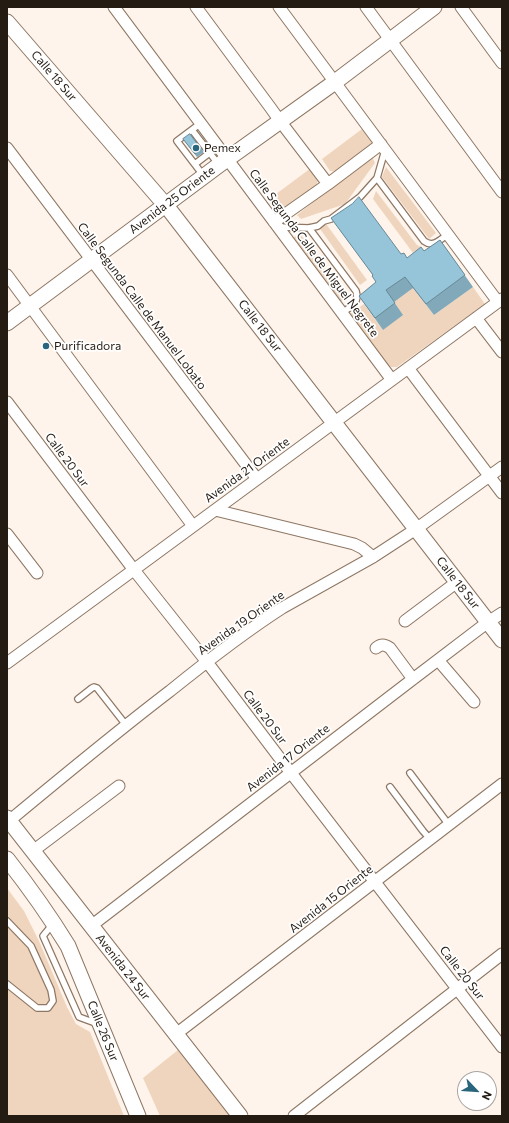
<!DOCTYPE html>
<html>
<head>
<meta charset="utf-8">
<style>
	body { margin:0 }
	#map { position:relative; width:509px; height:1123px; overflow:hidden; background:#fef4eb; font-family:Commissioner,sans-serif }
	canvas { display:block }
	.frame { position:absolute; inset:0; border:8px solid #241b13; pointer-events:none }
	.north { position:absolute; left:457px; top:1071px; width:40px; height:40px; box-sizing:border-box; background:#fff; border:1px solid #a7a4a1; border-radius:50%; rotate:115deg; font-size:11px; font-weight:700; line-height:16px; text-align:center; color:#241b13 }
	.north::after { content:''; display:block; margin:auto; width:14px; height:18px; background:#29657c; clip-path:polygon(50% 0,100% 100%,50% 72%,0 100%) }
</style>
</head>
<body>
<div id="map">
<canvas width="509" height="1123"></canvas>
<div class="frame"></div>
<div class="north">N</div>
</div>
<script>
const ctx = document.querySelector('canvas').getContext('2d');
ctx.lineJoin = 'round';
function paint(path, color) { ctx.fillStyle = color; ctx.fill(path, 'evenodd'); }
function strokePath(path, color, width, dash) { ctx.strokeStyle = color; ctx.lineWidth = width; ctx.lineCap = dash ? 'butt' : 'round'; ctx.setLineDash(dash || []); ctx.stroke(path); }
function drawText(font, color, halo, rows, align = 'center') {
  ctx.font = font + ' Commissioner,sans-serif'; ctx.lineWidth = 3.5; ctx.setLineDash([]); ctx.textBaseline = 'middle'; ctx.strokeStyle = halo; ctx.fillStyle = color; for (const [text, x, y, turn = 0] of rows) {
    ctx.save(); ctx.translate(x, y); ctx.rotate((+turn || 0) * Math.PI / 180); ctx.textAlign = isNaN(turn) ? turn : align; if (halo) ctx.strokeText(text, 0, 0); ctx.fillText(text, 0, 0); ctx.restore();
  }
}
paint(new Path2D(`
	M 362,129 L 374,145 L 338,172 L 330,171 L 322,159 Z
	M 372,156 L 375,163 L 345,204 L 301,219 L 297,215 Z
	M 386,167 L 436,233 L 429,239 L 382,177 Z
	M 311,168 L 318,178 L 317,185 L 286,210 L 275,210 L 268,200 Z
	M 376,191 L 417,245 L 421,247 L 413,253 L 373,199 Z
	M 324,221 L 367,280 L 360,285 L 318,226 Z
	M 301,235 L 348,297 L 339,303 L 290,238 Z
	M 409,283 L 434,315 L 473,287 L 485,304 L 397,367 L 391,367 L 380,359 L 349,315 L 364,304 L 383,330 L 391,297 L 400,297 L 410,290 Z
	M 7,888 L 24,911 L 39,941 L 67,1007 L 76,1024 L 90,1032 L 124,1116 L 7,1116 Z
	M 178,1050 L 231,1116 L 160,1116 L 143,1078 Z`), '#f0d5be');
const lane = new Path2D(`
	M 201,123 L 177,141 L 203,175
	M 192,130 L 219,165
	M 195,164 L 212,151
	M 377,178 L 424,241 C 433,248 440,240 448,234
	M 279,227 L 309,228 L 318,226 L 324,221 L 331,219 L 360,197 L 377,178 L 385,150
	M 309,228 L 356,291 C 360,303 350,307 342,313
	M 78,699 L 92,688 L 94,687 L 97,688 L 126,725
	M 410,773 L 449,825
	M 390,787 L 423,831 L 430,839
	M 7,921 L 31,946 L 51,990 L 53,1001 L 48,1008 L 37,1008 L 7,984
	M 52,925 L 43,936 L 79,1017 L 98,1024`);
const street = new Path2D(`
	M 114,7 L 392,380
	M 196,7 L 270,107 L 280,121 L 328,184
	M 279,7 L 498,302
	M 366,7 L 502,192
	M 461,7 L 502,63
	M 7,148 L 257,479
	M 274,222 L 328,184 L 381,144
	M 7,275 L 193,526
	M 476,318 L 502,352
	M 408,368 L 502,493
	M 7,402 L 134,570 L 207,662 L 291,773 L 502,1047
	M 215,510 L 354,544 L 362,548 L 373,557
	M 7,534 L 37,573
	M 405,621 L 457,582
	M 376,648 C 381,644 384,644 390,648 L 413,679
	M 438,660 L 474,702
	M 7,663 L 502,299
	M 9,821 C 62,777 115,733 170,691 C 206,662 243,633 282,608 L 373,557 L 416,529 L 502,467
	M 33,851 L 119,786
	M 91,926 L 413,679 L 488,622 L 502,613
	M 176,1034 L 502,784
	M 294,1116 L 502,954`);
const secondary = new Path2D(`
	M 7,22 L 168,208 L 502,640
	M 7,323 L 219,165 L 335,82 L 434,7
	M 7,818 L 240,1116
	M 7,859 C 29,887 49,915 68,946 L 138,1116`);
strokePath(lane, '#8e7764', 8);
strokePath(street, '#8e7764', 13);
strokePath(secondary, '#8e7764', 17);
strokePath(lane, '#fff', 5.5);
strokePath(street, '#fff', 11);
strokePath(secondary, '#fff', 15);
paint(new Path2D(`
	M 190,134 L 204,152 L 197,157 L 183,139 Z
	M 331,218 L 407,258 L 424,251 L 440,240 L 473,287 L 434,315 L 413,288 L 394,302 L 403,315 L 383,330 L 359,296 L 376,283 L 373,275 Z`), '#81a9ba');
const building = new Path2D(`
	M 190,134 L 201,149 L 195,154 L 183,139 Z
	M 359,197 L 401,254 L 404,253 L 407,258 L 421,247 L 424,251 L 440,240 L 465,275 L 426,304 L 405,277 L 386,290 L 395,303 L 375,318 L 359,296 L 376,282 L 372,276 L 373,275 L 331,218 L 352,204 Z`);
paint(building, '#96c4d8');
strokePath(building, '#698997', 1);
for (const [x, y, r, color] of [
	[196,148,4,"#29657c"],
	[46,346,4,"#29657c"]
]) { const dot = new Path2D(); dot.arc(x, y, r, 0, 2 * Math.PI); ctx.fillStyle = color; ctx.fill(dot); strokePath(dot, '#fff', 1.5); }
drawText('12px', '#241b13', '#fff', [
	["Calle 18 Sur",54,76,49],
	["Avenida 25 Oriente",172,200,-37],
	["Calle Segunda Calle de Miguel Negrete",314,253,53],
	["Calle Segunda Calle de Manuel Lobato",142,306,53],
	["Calle 18 Sur",260,326,52],
	["Calle 20 Sur",67,460,53],
	["Avenida 21 Oriente",247,470,-36],
	["Calle 18 Sur",458,583,52],
	["Avenida 19 Oriente",241,623,-35],
	["Calle 20 Sur",265,717,53],
	["Avenida 17 Oriente",288,758,-38],
	["Avenida 15 Oriente",331,899,-38],
	["Avenida 24 Sur",123,967,52],
	["Calle 20 Sur",462,973,52],
	["Calle 26 Sur",103,1031,68]
]);
drawText('12px', '#241b13', '#fff', [
	["Pemex",204,148],
	["Purificadora",54,346]
], 'left');
</script>
</body>
</html>
